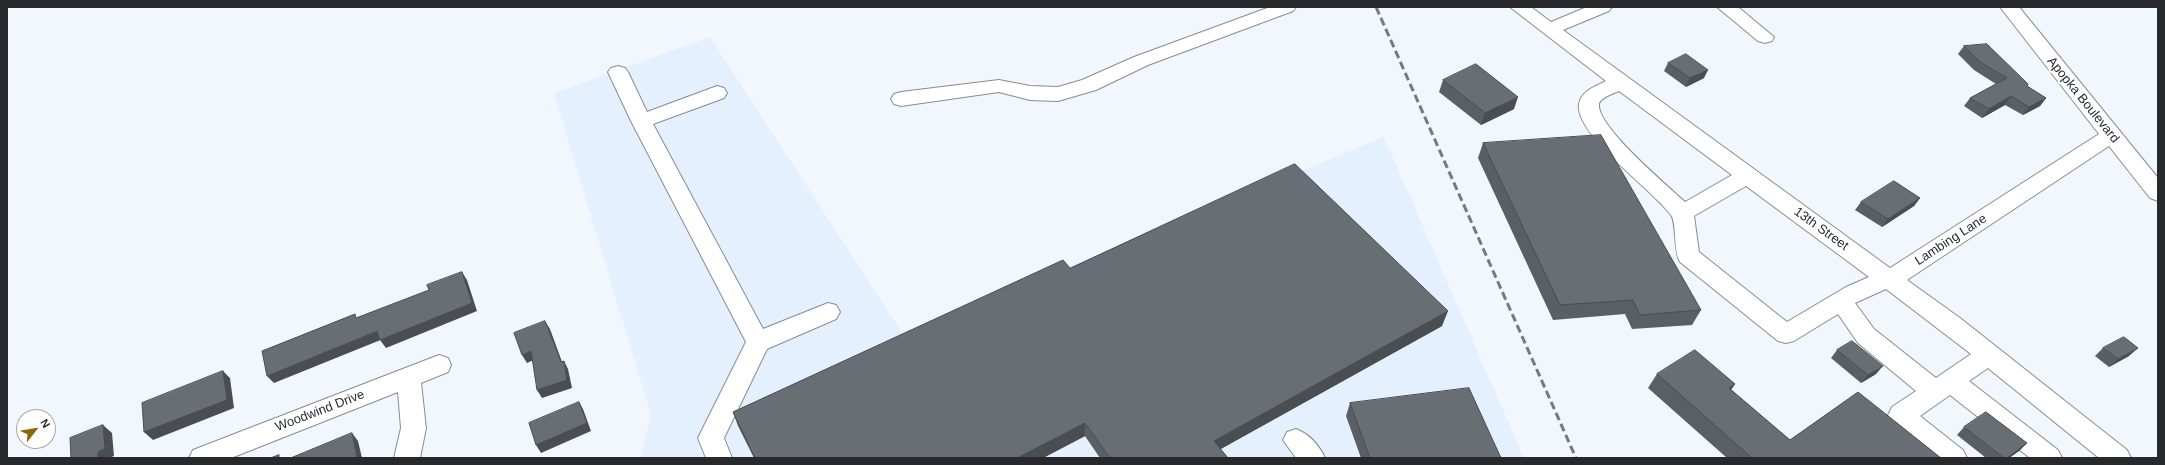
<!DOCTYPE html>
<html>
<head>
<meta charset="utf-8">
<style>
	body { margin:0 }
	#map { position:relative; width:2165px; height:465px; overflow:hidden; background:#f2f7fd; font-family:Arial,sans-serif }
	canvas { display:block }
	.frame { position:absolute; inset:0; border:8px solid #27292c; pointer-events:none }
	.north { position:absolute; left:16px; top:409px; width:40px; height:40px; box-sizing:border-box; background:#fff; border:1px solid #a9a9ab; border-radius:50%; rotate:59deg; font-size:11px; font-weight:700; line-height:16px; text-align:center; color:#27292c }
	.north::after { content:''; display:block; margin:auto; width:14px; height:18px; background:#90630d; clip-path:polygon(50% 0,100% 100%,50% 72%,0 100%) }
</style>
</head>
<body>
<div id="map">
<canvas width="2165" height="465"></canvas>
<div class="frame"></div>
<div class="north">N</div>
</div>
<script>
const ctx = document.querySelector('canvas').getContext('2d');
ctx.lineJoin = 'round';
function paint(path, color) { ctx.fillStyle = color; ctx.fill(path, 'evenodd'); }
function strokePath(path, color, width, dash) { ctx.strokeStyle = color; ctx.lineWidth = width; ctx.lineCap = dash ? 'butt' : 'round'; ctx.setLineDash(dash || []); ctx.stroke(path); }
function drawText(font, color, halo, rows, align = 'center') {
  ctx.font = font + ' Arial,sans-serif'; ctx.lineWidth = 4; ctx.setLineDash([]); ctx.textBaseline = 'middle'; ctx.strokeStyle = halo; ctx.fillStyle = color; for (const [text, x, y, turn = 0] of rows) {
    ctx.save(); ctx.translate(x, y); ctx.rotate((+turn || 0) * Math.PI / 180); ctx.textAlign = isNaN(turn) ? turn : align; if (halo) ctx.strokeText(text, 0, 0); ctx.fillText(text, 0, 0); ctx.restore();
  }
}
paint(new Path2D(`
	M 710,37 L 903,334 L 1384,137 L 1524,458 L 641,458 L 651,415 L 554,93 Z`), '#e5f0ff');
const minor = new Path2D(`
	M 1270,7 L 1296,7 L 1293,11 L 1148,65 L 1096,90 L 1058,101 L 1030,100 L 999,92 L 901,106 L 894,104 L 891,99 L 894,94 L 901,92 L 999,80 L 1030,86 L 1058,87 L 1082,80 L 1134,57 Z
	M 1510,7 L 1531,7 L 1551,22 L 1587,7 L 1612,7 L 1609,11 L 1563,30 L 1890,268 L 2099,134 L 2000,7 L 2019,7 L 2158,178 L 2158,201 L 2150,198 L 2109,146 L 1907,280 L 1960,318 L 2127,450 L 2131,458 L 2099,458 L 1988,368 L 1969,381 L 2058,450 L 2062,458 L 2030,458 L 1950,395 L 1920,416 L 1963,450 L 1967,458 L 1935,458 L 1892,423 L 1888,415 L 1892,407 L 1916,391 L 1858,343 L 1838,314 L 1794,341 L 1786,343 L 1778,341 L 1680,262 C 1673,250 1677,223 1671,215 C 1654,191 1574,134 1579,104 C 1581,91 1596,86 1606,81 ZM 1619,91 L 1732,175 L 1685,202 C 1668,186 1596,126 1599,104 C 1600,98 1614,93 1619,91 ZM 1746,186 L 1869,277 L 1846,287 L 1787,322 L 1699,252 L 1694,216 ZM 1886,289 L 1971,354 L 1936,378 L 1874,329 L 1855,303 Z
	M 1717,7 L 1738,7 L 1774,37 L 1772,41 L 1765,43 L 1758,41 Z
	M 618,66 L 625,68 L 628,72 L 647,112 L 717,86 L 724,88 L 727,93 L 724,98 L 653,124 L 763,329 L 828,303 L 836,305 L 840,312 L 836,319 L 767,349 L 724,438 L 732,458 L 706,458 L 698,438 L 746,342 L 631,121 L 608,72 L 611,68 Z
	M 439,355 L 448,358 L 451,365 L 448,372 L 421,383 L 426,428 L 420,458 L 394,458 L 401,428 L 398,392 L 231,458 L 189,458 L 193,450 Z
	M 1296,429 C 1309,434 1319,445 1325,458 L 1296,458 L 1283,440 L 1287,432 Z`);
strokePath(minor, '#878c94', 2);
paint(minor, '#fff');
strokePath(new Path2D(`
	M 1376,7 L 1576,458`), '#76797d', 3, [8, 4]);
paint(new Path2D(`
	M 1964,46 L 2027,86 L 2046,98 L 2040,106 L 2023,115 L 2005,105 L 1982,118 L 1964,106 L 1970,98 L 1996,84 L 1974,70 L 1958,54 Z
	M 1668,63 L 1704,78 L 1686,87 L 1664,71 Z
	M 1443,80 L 1514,109 L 1481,125 L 1439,92 Z
	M 1483,143 L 1701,310 L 1692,325 L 1632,329 L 1625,314 L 1553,320 L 1478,158 Z
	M 1920,198 L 1914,206 L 1882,227 L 1855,210 L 1861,202 Z
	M 1070,268 L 1442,326 L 1220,449 L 1228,458 L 1100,458 L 1085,436 L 1043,458 L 754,458 L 738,426 L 733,412 Z
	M 2103,348 L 2129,356 L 2109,367 L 2095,356 Z
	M 1837,350 L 1876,374 L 1861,383 L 1831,358 Z
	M 1657,374 L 1735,384 L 1731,390 L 1790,440 L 1941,458 L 1727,458 L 1648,388 Z
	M 1350,403 L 1501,458 L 1361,458 L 1346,416 Z
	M 1964,427 L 2027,443 L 2019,451 L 2009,458 L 1986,458 L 1957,435 Z`), '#5a5f65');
paint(new Path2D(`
	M 1708,70 L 1704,78 L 1686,87 L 1690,78 Z
	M 2011,96 L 2005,105 L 1982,118 L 1989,109 Z
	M 1518,97 L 1514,109 L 1481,125 L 1485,113 Z
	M 2046,98 L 2040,106 L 2023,115 L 2029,107 Z
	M 1920,198 L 1914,206 L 1882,227 L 1888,219 Z
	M 462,272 L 467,280 L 477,311 L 386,348 L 380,340 Z
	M 1448,311 L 1442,326 L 1212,454 L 1214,441 Z
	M 545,321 L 550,329 L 565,370 L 561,362 Z
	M 377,331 L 383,339 L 274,383 L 267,376 Z
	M 2138,348 L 2129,356 L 2109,367 L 2118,359 Z
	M 531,351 L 536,359 L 527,363 L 522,355 Z
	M 564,361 L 568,369 L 572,388 L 542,398 L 537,390 Z
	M 1883,366 L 1876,374 L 1861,383 L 1868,375 Z
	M 223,371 L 230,378 L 234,408 L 153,440 L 144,432 Z
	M 1735,384 L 1725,398 L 1729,388 Z
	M 579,402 L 583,409 L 591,431 L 541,453 L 536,445 Z
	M 1085,423 L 1085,436 L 1043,458 L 1017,458 Z
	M 103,425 L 112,433 L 114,456 L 109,458 L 98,458 L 98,452 Z
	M 352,433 L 358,441 L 362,458 L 357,458 Z
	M 2027,443 L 2019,451 L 2009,458 L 2007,458 Z`), '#4a4d52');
const building = new Path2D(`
	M 1987,44 L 2028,84 L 2027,86 L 2046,98 L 2029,107 L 2011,96 L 1989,109 L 1970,98 L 2007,78 L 1980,62 L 1964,46 Z
	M 1686,54 L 1708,70 L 1690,78 L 1668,63 Z
	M 1476,64 L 1518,97 L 1485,113 L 1443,80 Z
	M 1601,135 L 1701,310 L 1640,315 L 1633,300 L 1560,305 L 1483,143 Z
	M 1295,164 L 1448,311 L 1214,441 L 1228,458 L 1110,458 L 1085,423 L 1017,458 L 755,458 L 733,412 L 1063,260 L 1070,268 Z
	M 1894,181 L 1920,198 L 1888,219 L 1861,202 Z
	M 462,272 L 472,303 L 380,340 L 377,331 L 267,376 L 262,351 L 355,314 L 356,318 L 429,290 L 427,285 Z
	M 545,321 L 561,362 L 564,361 L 567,380 L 537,390 L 531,351 L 522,355 L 514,333 Z
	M 2124,337 L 2138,348 L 2118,359 L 2103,348 Z
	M 1852,341 L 1883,366 L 1868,375 L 1837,350 Z
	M 1695,350 L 1735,384 L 1729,388 L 1790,440 L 1858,392 L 1941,458 L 1752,458 L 1657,374 Z
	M 223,371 L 227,400 L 144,432 L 142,403 Z
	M 1469,388 L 1501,458 L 1370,458 L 1350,403 Z
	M 579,402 L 587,423 L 536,445 L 529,423 Z
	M 1986,412 L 2027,443 L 2007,458 L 2004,458 L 1964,427 Z
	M 103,425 L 105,448 L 98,452 L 98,458 L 71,458 L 70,438 Z
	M 352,433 L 357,458 L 291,458 Z
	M 279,455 L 279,458 L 271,458 Z`);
paint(building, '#696e75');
strokePath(building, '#4a4d52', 1);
drawText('13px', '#27292c', '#fff', [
	["Apopka Boulevard",2083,100,51],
	["13th Street",1821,229,36],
	["Lambing Lane",1951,240,-33],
	["Woodwind Drive",320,411,-21]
]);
</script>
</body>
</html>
